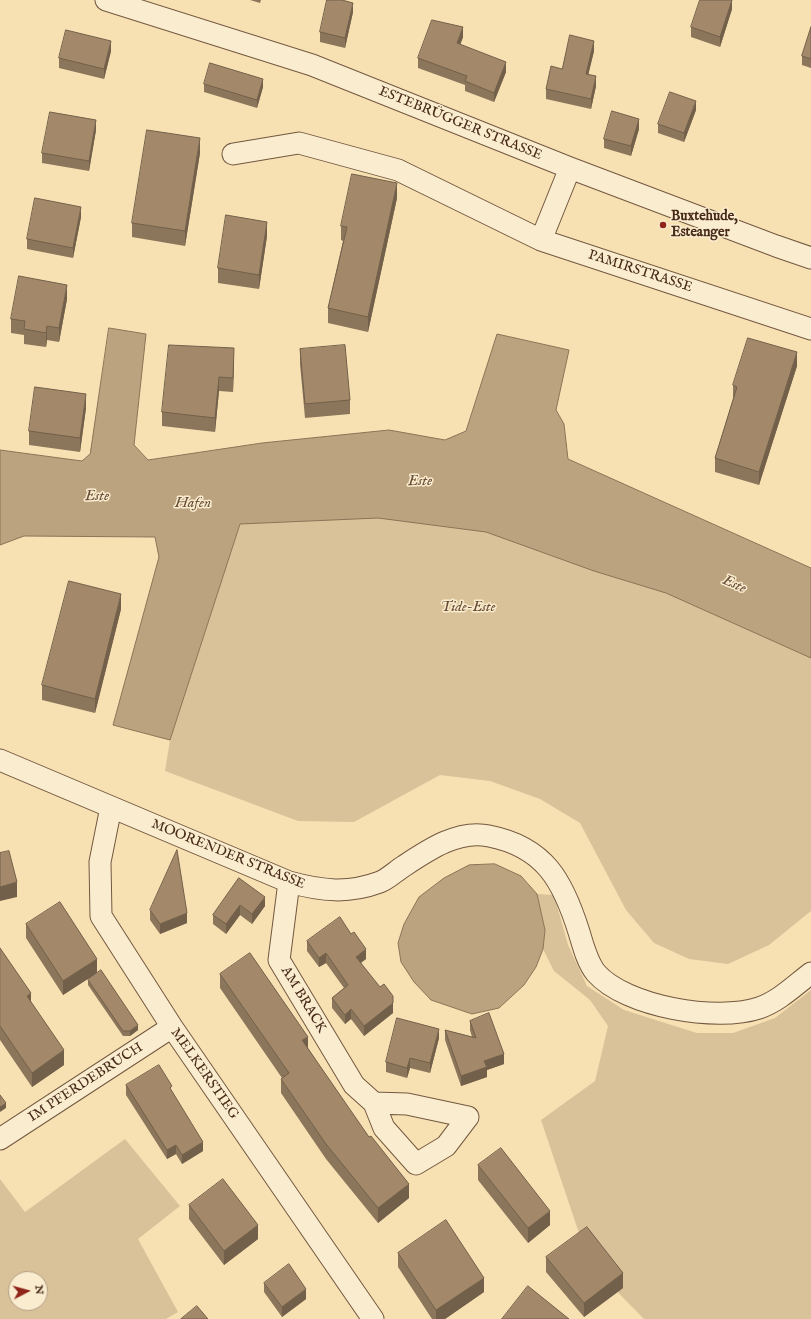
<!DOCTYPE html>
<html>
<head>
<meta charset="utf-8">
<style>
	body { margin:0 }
	#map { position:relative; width:811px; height:1319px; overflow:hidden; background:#f7e1b3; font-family:"IM FELL English",serif }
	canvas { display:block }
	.north { position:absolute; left:8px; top:1271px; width:40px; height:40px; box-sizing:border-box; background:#faecce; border:1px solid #b29e86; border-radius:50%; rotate:84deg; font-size:11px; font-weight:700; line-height:16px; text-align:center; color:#472a1a }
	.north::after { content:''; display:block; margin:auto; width:14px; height:18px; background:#8f2418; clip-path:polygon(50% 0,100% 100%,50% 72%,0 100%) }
</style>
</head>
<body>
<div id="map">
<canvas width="811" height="1319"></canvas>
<div class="north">N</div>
</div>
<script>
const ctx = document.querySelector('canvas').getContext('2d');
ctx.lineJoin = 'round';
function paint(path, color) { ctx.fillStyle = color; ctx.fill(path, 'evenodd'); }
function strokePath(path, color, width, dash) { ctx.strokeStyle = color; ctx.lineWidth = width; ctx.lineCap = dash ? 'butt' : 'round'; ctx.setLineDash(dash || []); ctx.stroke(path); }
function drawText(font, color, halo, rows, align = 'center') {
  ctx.font = font + ' "IM FELL English",serif'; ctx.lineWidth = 3; ctx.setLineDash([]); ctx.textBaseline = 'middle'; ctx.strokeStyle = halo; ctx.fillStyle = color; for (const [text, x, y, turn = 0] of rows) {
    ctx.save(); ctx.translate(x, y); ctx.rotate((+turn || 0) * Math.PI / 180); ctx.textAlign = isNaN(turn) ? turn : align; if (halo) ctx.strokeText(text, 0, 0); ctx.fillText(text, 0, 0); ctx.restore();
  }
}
paint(new Path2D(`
	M 389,430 L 445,440 L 466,431 L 811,568 L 811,911 L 769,945 L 728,964 L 689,959 L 654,943 L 626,910 L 580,823 L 540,799 L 490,781 L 440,775 L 354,822 L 298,821 L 165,771 L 170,740 L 240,524 Z
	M 537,894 L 554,895 L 568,945 L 587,986 L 624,1010 L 697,1033 L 733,1033 L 775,1018 L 811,990 L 811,1319 L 644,1319 L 589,1263 L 541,1120 L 595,1081 L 608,1026 L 590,1000 L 554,971 L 543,949 L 545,930 Z
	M 125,1139 L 180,1206 L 138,1239 L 178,1312 L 166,1319 L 0,1319 L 0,1179 L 25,1212 ZM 16,1279 L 40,1279 L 40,1303 L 16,1303 Z`), '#d9c299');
const water = new Path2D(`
	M 109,328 L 146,334 L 134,445 L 148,460 L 262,443 L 389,430 L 445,440 L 466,431 L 497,334 L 569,350 L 556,410 L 564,424 L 568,459 L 811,568 L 811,658 L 666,593 L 594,571 L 486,532 L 378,518 L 240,524 L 170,740 L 113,725 L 159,557 L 155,537 L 24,536 L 0,545 L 0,450 L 82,461 L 90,454 Z
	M 495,864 L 521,876 L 537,894 L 545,930 L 543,949 L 536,967 L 524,985 L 499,1008 L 472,1014 L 431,1000 L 414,982 L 401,962 L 398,943 L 404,924 L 419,897 L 444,878 L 469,865 Z`);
paint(water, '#bba37f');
strokePath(water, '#8d7357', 1);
const minor = new Path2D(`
	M 106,0 L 312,65 L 570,168 L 776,246 L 811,258
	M 233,154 L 299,143 L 398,170 L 541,240
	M 570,168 L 541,240 L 811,329
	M 0,760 L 289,882 C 322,891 348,894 380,882 C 388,879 396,871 404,866 C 428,850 459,829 489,836 C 545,847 563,881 579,932 C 583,945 587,962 596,973 C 626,1007 717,1022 759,1008 C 779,1001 794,986 811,973
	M 111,807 L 100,862 L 101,916 L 172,1027 L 373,1319
	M 289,882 L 279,960 L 354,1085 L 374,1103 L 384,1128 L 416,1164 L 446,1146 L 468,1117 L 407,1104 L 374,1103
	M 0,1139 L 172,1027`);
strokePath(minor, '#735840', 23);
strokePath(minor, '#faecce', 21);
paint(new Path2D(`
	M 250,0 L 261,0 L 260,3 Z
	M 732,9 L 720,47 L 691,37 L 691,27 Z
	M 353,12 L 345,48 L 320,42 L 320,32 Z
	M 811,27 L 811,68 L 802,65 L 802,56 Z
	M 463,37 L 460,45 L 506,72 L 494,102 L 465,91 L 465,85 L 418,68 L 418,58 Z
	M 111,51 L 104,79 L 59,68 L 59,58 Z
	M 594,51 L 588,75 L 596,86 L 591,109 L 546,99 L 546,89 L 562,69 Z
	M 204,84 L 263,87 L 257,108 L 204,92 Z
	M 696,110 L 684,142 L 658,133 L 658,124 Z
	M 639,129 L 631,156 L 604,148 L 604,139 Z
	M 96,130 L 89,171 L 42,163 L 42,153 Z
	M 200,153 L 185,246 L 132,237 L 132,223 Z
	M 397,198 L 368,332 L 328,323 L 328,308 L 343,241 L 341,240 L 341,226 Z
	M 81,217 L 73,258 L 27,249 L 27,239 Z
	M 267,236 L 259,289 L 218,283 L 218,268 Z
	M 67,299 L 59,342 L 47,340 L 46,347 L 24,344 L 24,335 L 11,333 L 11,319 Z
	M 300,349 L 350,400 L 350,414 L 305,418 L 300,364 Z
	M 234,362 L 233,392 L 219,391 L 215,432 L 162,426 L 162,412 Z
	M 797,366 L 759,485 L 715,472 L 715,458 L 733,399 L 733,385 Z
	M 86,408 L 80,452 L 29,445 L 29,431 Z
	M 121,609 L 95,713 L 42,700 L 42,685 Z
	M 239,878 L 265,906 L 252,924 L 240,915 L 226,934 L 213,924 L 213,915 Z
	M 150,910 L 187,923 L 160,934 L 150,920 Z
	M 26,924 L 97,973 L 63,995 L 26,938 Z
	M 307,941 L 366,959 L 361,963 L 393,1013 L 364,1036 L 351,1019 L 345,1024 L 332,1008 L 332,998 L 344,988 L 326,963 L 319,967 L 307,951 Z
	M 0,948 L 31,1003 L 64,1065 L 32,1087 L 0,1040 Z
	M 220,974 L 308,1048 L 409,1198 L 378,1223 L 326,1159 L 281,1093 L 281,1079 L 282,1078 L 220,988 Z
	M 88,980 L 138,1030 L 130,1036 L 123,1036 L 88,985 Z
	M 470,1021 L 504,1064 L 487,1070 L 487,1077 L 461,1086 L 445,1040 L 445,1030 L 472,1037 L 470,1030 Z
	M 439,1038 L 430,1073 L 410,1068 L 407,1078 L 386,1072 L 386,1062 Z
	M 126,1085 L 172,1091 L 203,1151 L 182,1164 L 176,1154 L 167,1159 L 126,1095 Z
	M 478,1165 L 550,1225 L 528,1243 L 478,1180 Z
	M 189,1205 L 258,1239 L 224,1265 L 189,1219 Z
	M 398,1253 L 484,1292 L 445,1319 L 432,1319 L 398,1267 Z
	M 546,1257 L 623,1288 L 584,1317 L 546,1272 Z
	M 264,1283 L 306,1299 L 282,1317 L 264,1292 Z`), '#8c765b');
paint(new Path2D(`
	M 732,0 L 732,9 L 720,47 L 720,37 Z
	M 353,3 L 353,12 L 345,48 L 345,38 Z
	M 463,27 L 463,37 L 457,53 L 457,43 Z
	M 111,41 L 111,51 L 104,79 L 104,69 Z
	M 594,41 L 594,51 L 586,84 L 586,74 Z
	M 506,62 L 506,72 L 494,102 L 494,93 Z
	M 596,76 L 596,86 L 591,109 L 591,99 Z
	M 263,79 L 263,87 L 257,108 L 257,100 Z
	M 696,101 L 696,110 L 684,142 L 684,133 Z
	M 639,119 L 639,129 L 631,156 L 631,146 Z
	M 96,120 L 96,130 L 89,171 L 89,161 Z
	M 200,138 L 200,153 L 185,246 L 185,231 Z
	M 397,183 L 397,198 L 368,332 L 368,317 Z
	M 81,207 L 81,217 L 73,258 L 73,248 Z
	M 267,222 L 267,236 L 259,289 L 259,275 Z
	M 67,285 L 67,299 L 59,342 L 59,328 Z
	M 47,326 L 47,340 L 46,347 L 46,333 Z
	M 234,348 L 234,362 L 233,392 L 233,378 Z
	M 797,352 L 797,366 L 759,485 L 759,472 Z
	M 219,377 L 219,391 L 215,432 L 215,418 Z
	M 86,394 L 86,408 L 80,452 L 80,438 Z
	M 121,594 L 121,609 L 95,713 L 95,699 Z
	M 17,882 L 17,897 L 0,901 L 0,887 Z
	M 265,897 L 265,906 L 252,924 L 252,914 Z
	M 240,905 L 240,915 L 226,934 L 226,924 Z
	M 187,913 L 187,923 L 160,934 L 160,924 Z
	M 366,949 L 366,959 L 356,966 L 356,957 Z
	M 326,953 L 326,963 L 319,967 L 319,958 Z
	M 97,959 L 97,973 L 63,995 L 63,981 Z
	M 31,993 L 31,1007 L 27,996 Z
	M 393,1003 L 393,1013 L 364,1036 L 364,1026 Z
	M 351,1009 L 351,1019 L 345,1024 L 345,1015 Z
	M 138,1025 L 138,1030 L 130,1036 L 130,1031 Z
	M 439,1029 L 439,1038 L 430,1073 L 430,1063 Z
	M 308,1037 L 308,1051 L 302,1040 Z
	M 64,1050 L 64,1065 L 32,1087 L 32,1073 Z
	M 504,1054 L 504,1064 L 487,1070 L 487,1077 L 461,1086 L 461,1076 L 484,1061 Z
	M 410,1058 L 410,1068 L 407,1078 L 407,1068 Z
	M 6,1103 L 6,1108 L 0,1112 L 0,1107 Z
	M 203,1142 L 203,1151 L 182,1164 L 182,1155 Z
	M 176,1145 L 176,1154 L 167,1159 L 167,1150 Z
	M 409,1184 L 409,1198 L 378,1223 L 378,1208 Z
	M 550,1211 L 550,1225 L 528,1243 L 528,1228 Z
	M 258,1225 L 258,1239 L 224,1265 L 224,1251 Z
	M 623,1273 L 623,1288 L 584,1317 L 584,1303 Z
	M 484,1278 L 484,1292 L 445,1319 L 436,1319 L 436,1310 Z
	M 306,1289 L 306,1299 L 282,1317 L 282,1307 Z`), '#72604a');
const building = new Path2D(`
	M 327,0 L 342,0 L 353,3 L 345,38 L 320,32 Z
	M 700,0 L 732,0 L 720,37 L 691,27 Z
	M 432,20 L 463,27 L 457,43 L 506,62 L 494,93 L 465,81 L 467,76 L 418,58 Z
	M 811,27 L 811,59 L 802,56 Z
	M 66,30 L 111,41 L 104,69 L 59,58 Z
	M 570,35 L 594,41 L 586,74 L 596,76 L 591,99 L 546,89 L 551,66 L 562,69 Z
	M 210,63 L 263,79 L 257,100 L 204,84 Z
	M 670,92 L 696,101 L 684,133 L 658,124 Z
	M 612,111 L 639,119 L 631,146 L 604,139 Z
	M 50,112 L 96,120 L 89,161 L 42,153 Z
	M 147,130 L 200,138 L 185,231 L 132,223 Z
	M 352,174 L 397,183 L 368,317 L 328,308 L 347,227 L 341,226 Z
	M 35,198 L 81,207 L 73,248 L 27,239 Z
	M 226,215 L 267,222 L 259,275 L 218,268 Z
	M 19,276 L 67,285 L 59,328 L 47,326 L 46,333 L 24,329 L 25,321 L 11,319 Z
	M 748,338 L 797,352 L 759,472 L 715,458 L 737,387 L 733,385 Z
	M 169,345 L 234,348 L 233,378 L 219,377 L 215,418 L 162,412 Z
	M 345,345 L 350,400 L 305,404 L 300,349 Z
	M 35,387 L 86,394 L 80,438 L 29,431 Z
	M 69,581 L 121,594 L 95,699 L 42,685 Z
	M 177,850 L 187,913 L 160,924 L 150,910 Z
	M 9,851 L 17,882 L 0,887 L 0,853 Z
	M 239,878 L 265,897 L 252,914 L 240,905 L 226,924 L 213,915 Z
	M 60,902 L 97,959 L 63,981 L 26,924 Z
	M 340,917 L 351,934 L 354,932 L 366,949 L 356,957 L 380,987 L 384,984 L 393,996 L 393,1003 L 364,1026 L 351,1009 L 345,1015 L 332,998 L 348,985 L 326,953 L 319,958 L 307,941 Z
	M 0,948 L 31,993 L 27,996 L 64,1050 L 32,1073 L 0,1026 Z
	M 250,953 L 308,1037 L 302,1040 L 369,1137 L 371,1136 L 409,1184 L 378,1208 L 326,1144 L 281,1079 L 289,1073 L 220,974 Z
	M 101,970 L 138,1025 L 130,1031 L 123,1031 L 88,980 Z
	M 489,1013 L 504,1054 L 484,1061 L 487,1067 L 461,1076 L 445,1030 L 476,1038 L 470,1021 Z
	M 397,1018 L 439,1029 L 430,1063 L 410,1058 L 407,1068 L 386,1062 Z
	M 159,1065 L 172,1086 L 170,1088 L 203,1142 L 182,1155 L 176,1145 L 167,1150 L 126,1085 Z
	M 0,1095 L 6,1103 L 0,1107 Z
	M 501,1148 L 550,1211 L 528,1228 L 478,1165 Z
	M 223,1179 L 258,1225 L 224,1251 L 189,1205 Z
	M 446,1220 L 484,1278 L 436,1310 L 398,1253 Z
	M 587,1227 L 623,1273 L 584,1303 L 546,1257 Z
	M 289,1264 L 306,1289 L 282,1307 L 264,1283 Z
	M 528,1286 L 569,1319 L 502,1319 Z
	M 197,1306 L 208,1319 L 181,1319 Z`);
paint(building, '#a3896a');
strokePath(building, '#72604a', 1);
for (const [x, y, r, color] of [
	[663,225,4,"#8f2418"]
]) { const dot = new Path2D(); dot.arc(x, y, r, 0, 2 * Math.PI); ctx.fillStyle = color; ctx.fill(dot); strokePath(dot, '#faecce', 1.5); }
drawText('14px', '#472a1a', '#faecce', [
	["ESTEBRÜGGER STRASSE",460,124,22],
	["PAMIRSTRASSE",640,272,18],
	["MOORENDER STRASSE",228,855,22],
	["AM BRACK",303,1000,59],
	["MELKERSTIEG",204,1074,55],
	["IM PFERDEBRUCH",86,1083,-33]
]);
drawText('bold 14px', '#472a1a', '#faecce', [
	["Buxtehude,",671,217],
	["Esteanger",671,233]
], 'left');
drawText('italic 14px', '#644833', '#faecce', [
	["Tide-Este",468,608]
]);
drawText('italic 15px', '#6a4e38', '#faecce', [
	["Este",420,482,-1],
	["Este",97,497,-1],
	["Hafen",193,504],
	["Este",734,585,24]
]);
</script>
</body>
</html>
